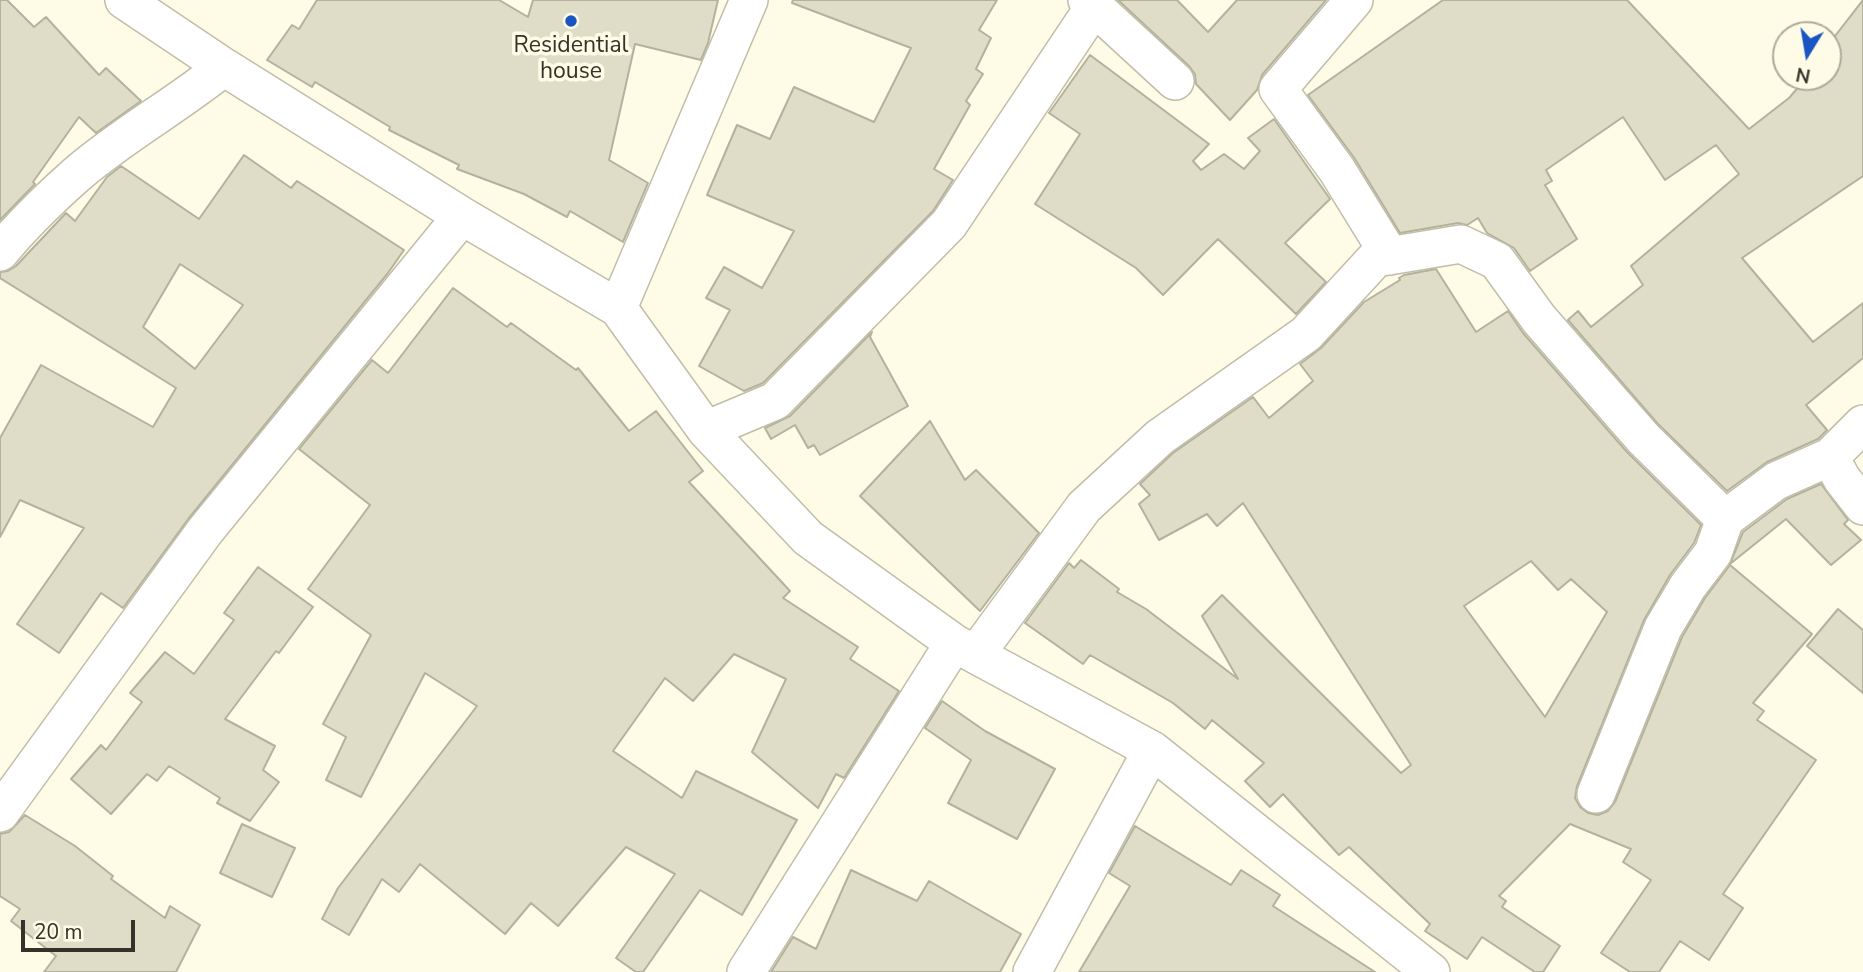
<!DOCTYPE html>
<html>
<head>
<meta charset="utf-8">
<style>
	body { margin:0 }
	#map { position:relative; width:1863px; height:972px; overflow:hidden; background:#fefce6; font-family:"Nunito Sans",sans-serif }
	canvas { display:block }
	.north { position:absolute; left:1772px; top:21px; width:70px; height:70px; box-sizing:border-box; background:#fefce6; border:2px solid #adac9b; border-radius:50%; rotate:191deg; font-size:19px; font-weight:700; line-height:28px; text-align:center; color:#34332a }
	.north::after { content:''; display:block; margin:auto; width:24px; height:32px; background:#1a56c2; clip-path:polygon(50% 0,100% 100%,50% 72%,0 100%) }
	.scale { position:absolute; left:21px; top:920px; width:114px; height:32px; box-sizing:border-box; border:4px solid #34332a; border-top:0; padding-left:9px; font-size:21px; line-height:24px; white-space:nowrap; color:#34332a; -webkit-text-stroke:5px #fefce6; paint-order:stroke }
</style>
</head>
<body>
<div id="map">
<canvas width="1863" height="972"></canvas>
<div class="north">N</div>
<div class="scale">20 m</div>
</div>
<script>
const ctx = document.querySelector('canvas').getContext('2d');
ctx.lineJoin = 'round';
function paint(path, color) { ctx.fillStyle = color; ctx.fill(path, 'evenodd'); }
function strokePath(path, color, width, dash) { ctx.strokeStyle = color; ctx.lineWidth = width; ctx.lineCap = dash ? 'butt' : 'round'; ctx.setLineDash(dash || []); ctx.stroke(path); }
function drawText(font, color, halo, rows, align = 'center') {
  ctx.font = font + ' "Nunito Sans",sans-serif'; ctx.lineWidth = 7; ctx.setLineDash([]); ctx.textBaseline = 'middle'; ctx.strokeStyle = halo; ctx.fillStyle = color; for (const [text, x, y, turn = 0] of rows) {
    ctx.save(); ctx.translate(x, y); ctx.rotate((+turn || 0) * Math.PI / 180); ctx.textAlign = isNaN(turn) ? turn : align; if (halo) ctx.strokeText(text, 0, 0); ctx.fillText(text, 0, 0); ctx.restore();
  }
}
const building = new Path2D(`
	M 0,0 L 7,0 L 34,27 L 46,17 L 99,75 L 106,68 L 141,101 L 96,133 L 79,117 L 33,182 L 35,184 L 0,220 Z
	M 317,0 L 499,0 L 528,17 L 533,0 L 718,0 L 708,43 L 701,60 L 635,44 L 609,160 L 648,183 L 623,242 L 570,211 L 567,217 L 524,194 L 457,169 L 459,165 L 389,130 L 390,127 L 315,82 L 312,87 L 267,60 L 292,25 L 299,29 Z
	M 793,0 L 997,0 L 979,30 L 991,38 L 976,69 L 983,74 L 966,101 L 970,105 L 934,169 L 953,180 L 933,211 L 763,383 L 744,391 L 699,366 L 730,310 L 706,298 L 724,267 L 762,288 L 794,231 L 707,195 L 737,125 L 770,139 L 794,87 L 874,122 L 911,48 L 792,3 Z
	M 1118,0 L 1177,0 L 1208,32 L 1237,0 L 1326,0 L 1262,75 L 1257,90 L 1230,120 L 1196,84 L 1195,74 L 1189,66 Z
	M 1443,0 L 1627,0 L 1749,129 L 1789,98 L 1807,77 L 1828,77 L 1828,45 L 1863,0 L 1863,176 L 1742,258 L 1813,342 L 1863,303 L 1863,358 L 1806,405 L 1827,430 L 1818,439 L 1767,462 L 1727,491 L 1658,424 L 1568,320 L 1578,311 L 1591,327 L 1643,285 L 1631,266 L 1739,174 L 1716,145 L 1665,180 L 1623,117 L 1546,170 L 1552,181 L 1545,185 L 1577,239 L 1530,271 L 1514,248 L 1487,233 L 1478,218 L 1467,225 L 1458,223 L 1400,233 L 1355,159 L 1308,95 Z
	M 1090,55 L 1209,144 L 1193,161 L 1201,170 L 1224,154 L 1244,169 L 1260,151 L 1248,138 L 1274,119 L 1330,199 L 1285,243 L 1326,282 L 1296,314 L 1218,239 L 1163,295 L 1136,268 L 1035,204 L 1080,134 L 1049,113 Z
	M 244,155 L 291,188 L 297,181 L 404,250 L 388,273 L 189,518 L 123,608 L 101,593 L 59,653 L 17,624 L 84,528 L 20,500 L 0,537 L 0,438 L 41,365 L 153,427 L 176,388 L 0,278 L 0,272 L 8,271 L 16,266 L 66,213 L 75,221 L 107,177 L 121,166 L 199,219 ZM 180,264 L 243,305 L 195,369 L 143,327 Z
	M 1436,269 L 1476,332 L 1508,311 L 1523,333 L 1627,452 L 1701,525 L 1694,543 L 1670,575 L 1644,620 L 1577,786 L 1575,798 L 1580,807 L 1588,813 L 1598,815 L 1608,811 L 1615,802 L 1682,637 L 1705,598 L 1730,565 L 1812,634 L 1753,703 L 1764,711 L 1757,720 L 1816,760 L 1723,894 L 1743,908 L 1709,960 L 1680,941 L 1659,972 L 1630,972 L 1601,953 L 1651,880 L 1623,862 L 1631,849 L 1570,824 L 1499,896 L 1506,901 L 1502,907 L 1560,946 L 1543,972 L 1535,972 L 1482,937 L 1467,959 L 1425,931 L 1430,924 L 1349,847 L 1339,855 L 1283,794 L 1270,807 L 1245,781 L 1264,763 L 1212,720 L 1205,729 L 1173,703 L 1090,655 L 1083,664 L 1025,623 L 1069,563 L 1074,568 L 1081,560 L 1119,589 L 1117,592 L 1146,609 L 1238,679 L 1202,616 L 1222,595 L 1401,773 L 1411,765 L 1243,503 L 1217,526 L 1207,514 L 1159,540 L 1139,504 L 1150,495 L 1140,484 L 1173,453 L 1253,397 L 1269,418 L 1313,381 L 1300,364 L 1321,348 L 1364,302 L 1400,280 L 1399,278 L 1404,275 ZM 1531,561 L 1558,590 L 1571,579 L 1607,612 L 1545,717 L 1464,606 Z
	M 453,288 L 507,327 L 511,323 L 576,370 L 578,368 L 629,431 L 656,411 L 703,471 L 689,482 L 790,591 L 783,598 L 858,647 L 850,659 L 899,691 L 844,778 L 836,774 L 818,808 L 752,752 L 786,679 L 734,654 L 693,701 L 665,678 L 613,751 L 682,798 L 696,771 L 797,820 L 742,915 L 700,890 L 643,972 L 636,972 L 616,958 L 675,874 L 626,847 L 558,926 L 531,903 L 505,934 L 420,864 L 399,892 L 382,879 L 349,935 L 322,919 L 338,888 L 477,706 L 425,673 L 361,797 L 326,780 L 346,737 L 323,724 L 371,635 L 308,589 L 370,505 L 299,449 L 372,360 L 388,373 Z
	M 872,332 L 870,337 L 908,406 L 820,455 L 814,445 L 808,448 L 795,425 L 771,439 L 765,428 L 790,416 Z
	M 930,421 L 965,480 L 976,470 L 1039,533 L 980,611 L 860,496 Z
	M 1821,484 L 1848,520 L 1844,524 L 1861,540 L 1831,565 L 1786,519 L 1730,564 L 1743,532 L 1787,499 Z
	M 258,567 L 313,607 L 279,653 L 276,651 L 225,719 L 275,746 L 263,770 L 279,782 L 250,821 L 217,803 L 220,798 L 169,766 L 157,781 L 147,774 L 111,814 L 71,779 L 101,745 L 106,750 L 142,702 L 130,693 L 165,652 L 194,674 L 234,620 L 224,613 Z
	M 1838,609 L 1863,630 L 1863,693 L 1807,646 Z
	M 942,701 L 985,731 L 1055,769 L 1017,839 L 948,803 L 971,760 L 925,728 Z
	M 25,815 L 75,846 L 113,876 L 111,879 L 165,918 L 170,906 L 200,925 L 176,972 L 44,972 L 56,956 L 11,921 L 20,909 L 0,896 L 0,834 L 9,832 Z
	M 242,824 L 295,848 L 272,897 L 220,873 Z
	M 1135,826 L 1231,885 L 1241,870 L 1280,895 L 1273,906 L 1375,972 L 1079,972 L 1130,886 L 1109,873 Z
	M 851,870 L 917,901 L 929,881 L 1021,934 L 1000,972 L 771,972 L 793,937 L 816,949 Z`);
paint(building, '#dfddc7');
strokePath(building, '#b4b29d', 2);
const street = new Path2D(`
	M 124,0 L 224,67 L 462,216 L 618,308 L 706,430 L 808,538 L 954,643 L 1152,750 L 1431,972
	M 1087,0 L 1175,81
	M 1354,0 L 1278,89 L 1337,170 L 1390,256
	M 0,252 C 23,224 49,199 76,175 C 122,135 176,106 224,67
	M 618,308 L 749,0
	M 1863,424 L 1830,457 L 1842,479 L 1863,506
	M 706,430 L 775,401 L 949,224 L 1094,7
	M 976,654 L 1084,507 L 1160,437 L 1306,334 L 1376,258 L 1461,244 L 1497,261 L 1539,319 L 1643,438 L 1725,519
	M 1596,794 L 1663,628 L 1688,586 L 1713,553 L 1725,519 L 1776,481 L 1830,457
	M 0,813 L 205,531 L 462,216
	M 746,972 L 954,643
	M 1032,972 L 1152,750`);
strokePath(street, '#c0bea8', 40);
strokePath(street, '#fff', 37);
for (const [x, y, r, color] of [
	[571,21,7,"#1a56c2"]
]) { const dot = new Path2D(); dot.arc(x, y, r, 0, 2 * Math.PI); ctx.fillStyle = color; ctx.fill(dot); strokePath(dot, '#fefce6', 2.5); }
drawText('23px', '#34332a', '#fefce6', [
	["Residential",571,46],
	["house",571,72]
]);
</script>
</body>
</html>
